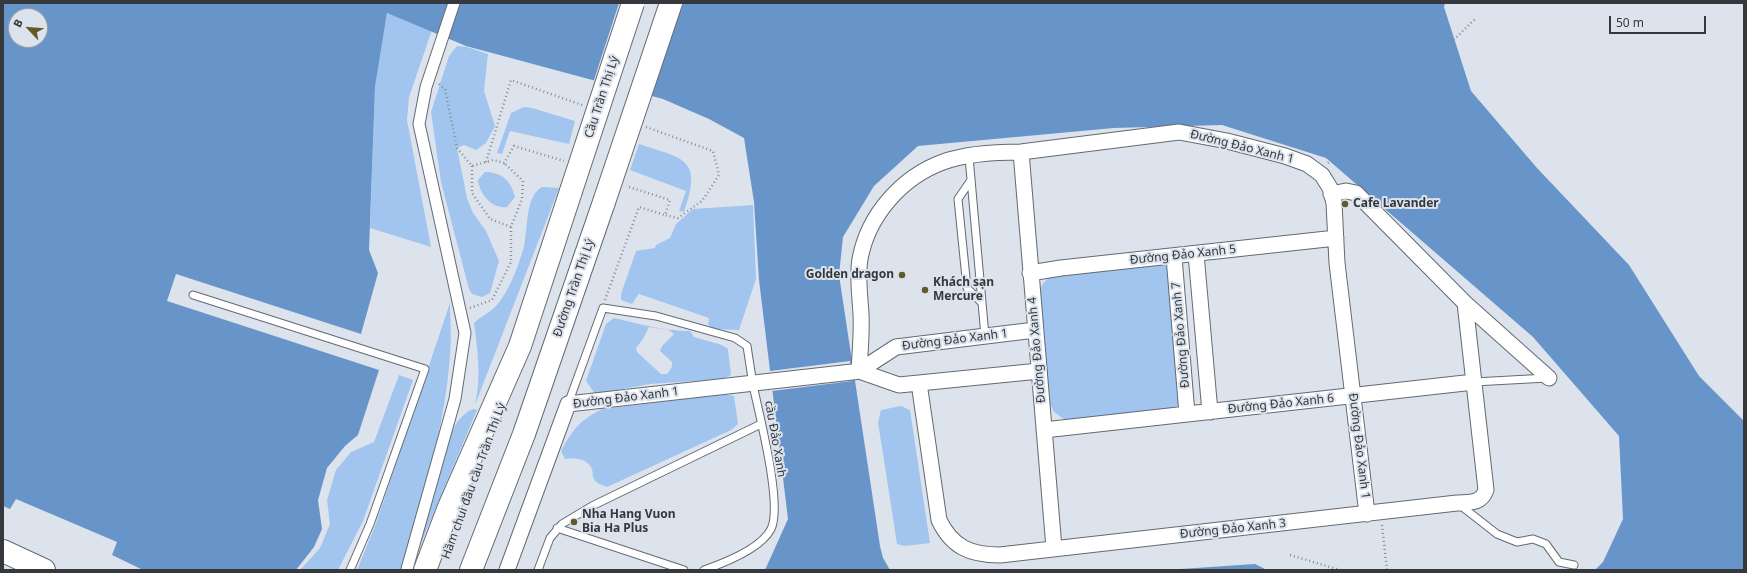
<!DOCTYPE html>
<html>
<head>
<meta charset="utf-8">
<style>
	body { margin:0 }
	#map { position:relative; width:1747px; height:573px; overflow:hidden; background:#dce3ec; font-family:"Noto Sans",sans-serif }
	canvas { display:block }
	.frame { position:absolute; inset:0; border:4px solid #35383c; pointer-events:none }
	.north { position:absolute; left:8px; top:8px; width:40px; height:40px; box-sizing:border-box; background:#dce3ec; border:1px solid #999fa6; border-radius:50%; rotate:296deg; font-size:11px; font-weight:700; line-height:16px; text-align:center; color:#35383c }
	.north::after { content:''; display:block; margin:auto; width:14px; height:18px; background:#615b28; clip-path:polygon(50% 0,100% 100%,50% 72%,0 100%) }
	.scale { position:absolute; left:1609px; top:16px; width:97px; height:18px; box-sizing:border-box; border:2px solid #35383c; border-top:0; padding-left:5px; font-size:12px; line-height:14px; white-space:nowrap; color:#35383c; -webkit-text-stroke:3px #dce3ec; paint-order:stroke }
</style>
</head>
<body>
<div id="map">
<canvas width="1747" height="573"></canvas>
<div class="frame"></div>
<div class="north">B</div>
<div class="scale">50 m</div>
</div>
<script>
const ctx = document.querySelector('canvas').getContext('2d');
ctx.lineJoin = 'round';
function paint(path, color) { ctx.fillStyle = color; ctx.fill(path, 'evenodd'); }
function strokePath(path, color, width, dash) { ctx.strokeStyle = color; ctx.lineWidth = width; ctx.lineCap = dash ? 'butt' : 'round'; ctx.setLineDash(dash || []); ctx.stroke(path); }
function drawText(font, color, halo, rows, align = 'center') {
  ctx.font = font + ' "Noto Sans",sans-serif'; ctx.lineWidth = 4; ctx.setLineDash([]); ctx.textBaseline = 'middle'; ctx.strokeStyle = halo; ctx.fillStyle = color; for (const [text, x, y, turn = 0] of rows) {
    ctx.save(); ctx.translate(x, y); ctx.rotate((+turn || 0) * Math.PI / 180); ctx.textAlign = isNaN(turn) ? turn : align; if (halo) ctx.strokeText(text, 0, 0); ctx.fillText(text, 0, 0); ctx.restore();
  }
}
paint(new Path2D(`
	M 387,13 L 432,30 L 409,97 L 407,120 L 431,247 L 370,228 L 375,87 Z
	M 457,46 L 467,47 L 488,54 L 484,91 L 495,126 L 486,143 L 476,150 L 464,145 L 457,148 L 467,198 L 473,213 L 486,231 L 499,261 L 490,293 L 482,297 L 472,294 L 469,289 L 441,182 L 431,112 L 449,56 Z
	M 524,107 L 532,108 L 575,121 L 569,144 L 510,131 L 502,154 L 497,153 L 511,113 Z
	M 639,144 C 684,159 703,158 684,212 L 679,211 L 686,191 L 630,170 Z
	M 485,172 C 502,172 511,181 515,197 L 507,207 C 491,209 480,194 478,180 Z
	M 542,187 L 559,188 L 475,405 C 481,378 478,351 474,323 C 480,317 487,314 493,309 C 507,297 520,263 524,246 C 528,229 525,196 542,187 Z
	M 753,205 L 756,279 L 739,330 L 712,329 L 708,324 L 709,318 L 639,294 L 640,292 L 632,304 L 621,300 L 621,294 L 636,251 L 655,248 L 656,245 L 670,238 L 676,224 L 693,209 Z
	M 1164,263 L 1172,270 L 1179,405 L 1171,408 L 1065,420 L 1054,412 L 1050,404 L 1040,292 C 1042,282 1047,278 1056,275 Z
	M 450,303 C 450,320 452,338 450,355 C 445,429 422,499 403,570 L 357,570 L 375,526 Z
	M 614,318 C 639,324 664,331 690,331 L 694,337 L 722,345 L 728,349 L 731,375 L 723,379 L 650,384 L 595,394 L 586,381 L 606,324 ZM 649,327 L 669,330 L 674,334 L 662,346 L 660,351 L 672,362 L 672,367 L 667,374 L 661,374 L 637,352 L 636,348 L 643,339 Z
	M 399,375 L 413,380 L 363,521 L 338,570 L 300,570 L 320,548 L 330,524 L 327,500 L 336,470 L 351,452 L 374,442 Z
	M 725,394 L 734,396 L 738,424 L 731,430 L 607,487 C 603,485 596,484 594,479 C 592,476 593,472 592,469 C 587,458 575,458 565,459 L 561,451 C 574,428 579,421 602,409 Z
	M 901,406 L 910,410 L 930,543 L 905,546 L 897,544 L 878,422 L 881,410 Z
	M 474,409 L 477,410 L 417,553 C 423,522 441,417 474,409 Z`), '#a2c5ef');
paint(new Path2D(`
	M 3,3 L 1445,3 L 1444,7 L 1471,91 L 1537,168 L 1629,265 L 1699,376 L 1744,421 L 1744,570 L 1595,570 L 1603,562 L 1623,519 L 1619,436 L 1533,337 L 1326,158 L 1222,125 L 1114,128 L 918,146 L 874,186 L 843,237 L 839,275 L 880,546 L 883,558 L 890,570 L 765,570 L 788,519 L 759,280 L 754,202 L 744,138 L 709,119 L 663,99 L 466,46 L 387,13 L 375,87 L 369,250 L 378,273 L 361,334 L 176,274 L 167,301 L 379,370 L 358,435 L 345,446 L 327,468 L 318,500 L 322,529 L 314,547 L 296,570 L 143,570 L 112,555 L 117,542 L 16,499 L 10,509 L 3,506 ZM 16,16 L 40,16 L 40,40 L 16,40 Z
	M 1255,564 L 1267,570 L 1166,570 Z`), '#6895c9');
paint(new Path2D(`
	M 619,3 L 680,3 L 650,98 L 593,83 Z
	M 850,361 L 852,381 L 772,391 L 770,371 Z`), '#dce3ec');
const service = new Path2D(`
	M 969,157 L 985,336
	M 971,180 L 958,199 L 967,288 L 982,303
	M 193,295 L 425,369 L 370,524 L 350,570
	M 1474,382 L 1547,378
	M 568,404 L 603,308 L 656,316 L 735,338 L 747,346 C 749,359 751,372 753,385 C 759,414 783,505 771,529 C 761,549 724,563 704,570
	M 1460,505 L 1497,534 L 1517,542 L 1533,539 L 1546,544 L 1559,562 L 1574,565
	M 557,528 L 684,570
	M 538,570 L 550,538 L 562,524 L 592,506 L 761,424`);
const pedestrian = new Path2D(`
	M 407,569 L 455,399 L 465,333 L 419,124 L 426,87 L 454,3`);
const minor = new Path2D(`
	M 1021,152 L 1054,548
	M 1331,194 L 1346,191 L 1356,193 L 1465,303 L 1549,378
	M 1196,254 L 1210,412
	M 1174,257 L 1187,414
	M 1030,273 L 1061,268 L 1336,238
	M 859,371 C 860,352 862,333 861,314 C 860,296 857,277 860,259 C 868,215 902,177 943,162 C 965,154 998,152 1021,152 L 1179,132 L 1227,141 L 1285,156 L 1307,164 L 1322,175 L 1330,188 L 1334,203 L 1337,263 L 1367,514
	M 859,371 L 896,347 L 1035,330
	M 919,383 L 939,520 C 952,547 970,555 1000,555 L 1457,503 C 1470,502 1481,504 1486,490 L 1465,303
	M 1044,430 L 1474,382
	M 507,570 L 568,404 L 852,372 L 859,371 L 899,385 L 1039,371`);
const primary = new Path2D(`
	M 3,551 L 44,570
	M 425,570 L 449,507 L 520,346 L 571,191
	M 471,570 L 524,434 L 604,202`);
strokePath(service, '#636a71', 9);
strokePath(pedestrian, '#636a71', 13);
strokePath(minor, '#636a71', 17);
strokePath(primary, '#636a71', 24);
strokePath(new Path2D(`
	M 439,84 L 445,89 L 457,148 L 472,166 L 493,160 L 504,163 L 514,146 L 564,161
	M 646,127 L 713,151 L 719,175 L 702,201 L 678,218 L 665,215
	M 486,162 L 511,80 L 582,105
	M 1328,163 L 1475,19
	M 472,166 L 472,193 L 490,219 L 511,227
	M 605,300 L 639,207 L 665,215 L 670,200 L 626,186
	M 470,308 L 492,300 L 511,262 L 511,227 L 522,199 L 523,181 L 504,163
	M 1382,525 L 1387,570
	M 1290,555 L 1340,570`), '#888d93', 2.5, [1, 3]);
strokePath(service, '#fff', 7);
strokePath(pedestrian, '#fff', 11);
strokePath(minor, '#fff', 15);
strokePath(primary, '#fff', 22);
const primaryBridge = new Path2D(`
	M 571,191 L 633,3
	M 604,202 L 671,3`);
strokePath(primaryBridge, '#636a71', 24, []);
strokePath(primaryBridge, '#fff', 22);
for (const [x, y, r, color] of [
	[1345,204,4,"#615b28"],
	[902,275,4,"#615b28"],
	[925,290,4,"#615b28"],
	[574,522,4,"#615b28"]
]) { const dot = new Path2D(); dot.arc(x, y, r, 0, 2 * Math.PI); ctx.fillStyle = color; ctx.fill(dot); strokePath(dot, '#dce3ec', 1.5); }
drawText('12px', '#35383c', '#dce3ec', [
	["Cầu Trần Thị Lý",602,97,-72],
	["Đường Đảo Xanh 1",1242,147,14],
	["Đường Đảo Xanh 5",1183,255,-6],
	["Đường Trần Thị Lý",574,288,-71],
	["Đường Đảo Xanh 7",1181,335,-95],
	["Đường Đảo Xanh 1",955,340,-7],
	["Đường Đảo Xanh 4",1037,350,-95],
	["Đường Đảo Xanh 1",626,398,-7],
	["Đường Đảo Xanh 6",1281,404,-6],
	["cầu Đảo Xanh",775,439,80],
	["Đường Đảo Xanh 1",1359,446,83],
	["Hầm chui đầu cầu Trần Thị Lý",474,481,-70],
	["Đường Đảo Xanh 3",1233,529,-6]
]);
drawText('bold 12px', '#35383c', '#dce3ec', [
	["Cafe Lavander",1353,204],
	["Golden dragon",894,275,"right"],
	["Khách sạn",933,283],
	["Mercure",933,297],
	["Nha Hang Vuon",582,515],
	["Bia Ha Plus",582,529]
], 'left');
</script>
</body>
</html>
